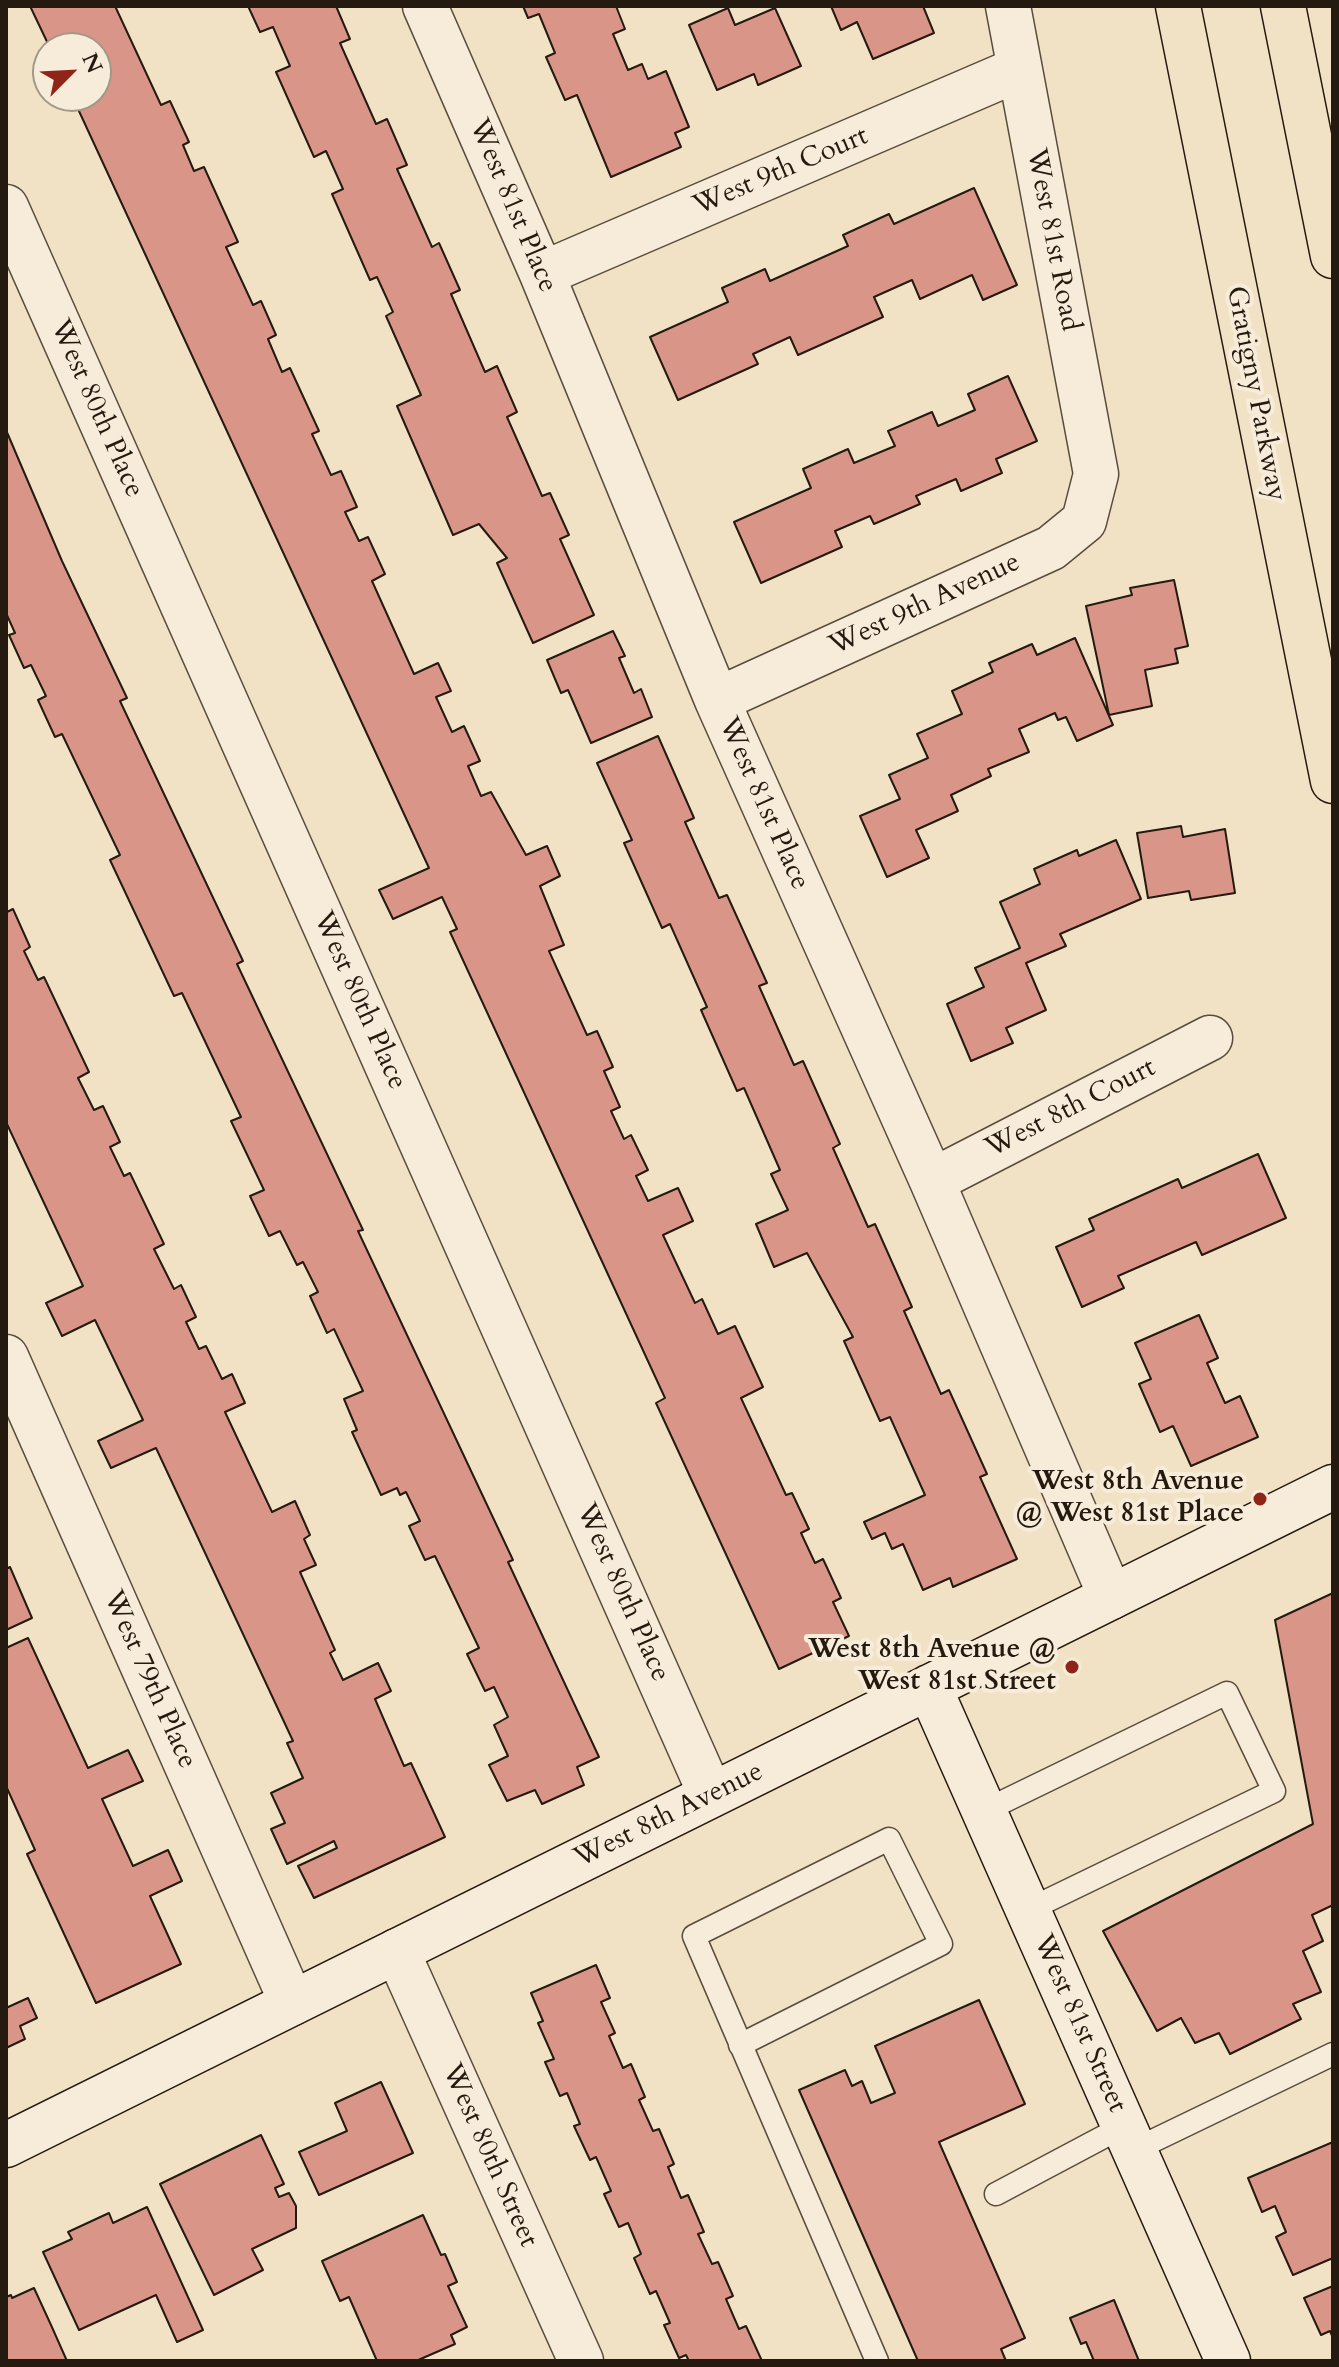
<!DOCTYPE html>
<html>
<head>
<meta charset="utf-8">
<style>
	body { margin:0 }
	#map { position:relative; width:1339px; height:2367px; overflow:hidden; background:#f1e2c5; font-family:Cardo,serif }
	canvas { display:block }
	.frame { position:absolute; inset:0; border:8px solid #251a0f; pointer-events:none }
	.north { position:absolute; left:32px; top:32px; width:80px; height:80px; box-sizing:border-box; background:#f6ecd9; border:2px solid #a29888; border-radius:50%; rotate:66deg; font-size:22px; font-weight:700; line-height:32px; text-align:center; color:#251a0f }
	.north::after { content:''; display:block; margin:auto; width:28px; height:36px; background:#8f2418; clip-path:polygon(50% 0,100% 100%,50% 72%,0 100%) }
</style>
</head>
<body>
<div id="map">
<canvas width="1339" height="2367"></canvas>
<div class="frame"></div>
<div class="north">N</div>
</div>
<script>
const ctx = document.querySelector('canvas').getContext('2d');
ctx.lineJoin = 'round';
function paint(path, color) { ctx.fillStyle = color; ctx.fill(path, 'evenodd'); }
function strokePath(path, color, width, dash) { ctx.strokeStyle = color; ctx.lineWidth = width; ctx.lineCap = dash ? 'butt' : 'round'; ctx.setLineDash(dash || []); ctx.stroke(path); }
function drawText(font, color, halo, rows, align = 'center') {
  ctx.font = font + ' Cardo,serif'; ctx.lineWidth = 8; ctx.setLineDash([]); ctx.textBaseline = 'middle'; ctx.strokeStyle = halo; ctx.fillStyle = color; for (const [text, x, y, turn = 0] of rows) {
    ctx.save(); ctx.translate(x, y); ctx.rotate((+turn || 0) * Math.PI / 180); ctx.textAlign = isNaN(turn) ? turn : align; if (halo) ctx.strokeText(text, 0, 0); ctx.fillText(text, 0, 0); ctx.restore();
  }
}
const building = new Path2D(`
	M 30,6 L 115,6 L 161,105 L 170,101 L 189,142 L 183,145 L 194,171 L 204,167 L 238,242 L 226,247 L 253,305 L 261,301 L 276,335 L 268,339 L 282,372 L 290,368 L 319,431 L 312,434 L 331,475 L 341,471 L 357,507 L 345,512 L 359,541 L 368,537 L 385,574 L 372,581 L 414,674 L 438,663 L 451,691 L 436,697 L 452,732 L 464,726 L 480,761 L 468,766 L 481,796 L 491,792 L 526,855 L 547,846 L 560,876 L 540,886 L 564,945 L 549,951 L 587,1035 L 597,1031 L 613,1067 L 604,1071 L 620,1107 L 611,1111 L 624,1139 L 631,1135 L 648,1170 L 636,1176 L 648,1201 L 678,1188 L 693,1221 L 663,1235 L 695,1303 L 702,1299 L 718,1334 L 735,1326 L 763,1387 L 741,1398 L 786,1495 L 792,1493 L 809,1529 L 801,1533 L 815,1563 L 823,1559 L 841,1598 L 833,1602 L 849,1636 L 779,1669 L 656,1403 L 665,1398 L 450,932 L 457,929 L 442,897 L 393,919 L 379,890 L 429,868 L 72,96 L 96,96 L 96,48 L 50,48 Z
	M 248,6 L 336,6 L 350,39 L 340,43 L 376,124 L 387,119 L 407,165 L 397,169 L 432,247 L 439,243 L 460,290 L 451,294 L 485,372 L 497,366 L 517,412 L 507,417 L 542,496 L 550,493 L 569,535 L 560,539 L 594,615 L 533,643 L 497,563 L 507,558 L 479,524 L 453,535 L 397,406 L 421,395 L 386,316 L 393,312 L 377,277 L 370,280 L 332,194 L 343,189 L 326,151 L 314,157 L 276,72 L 290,66 L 273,27 L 260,32 Z
	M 523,6 L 616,6 L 625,29 L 613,34 L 628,70 L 642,64 L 648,79 L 666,71 L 689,127 L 675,133 L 681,147 L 611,177 L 577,95 L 565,100 L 546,57 L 555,53 L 539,14 L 528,18 Z
	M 831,6 L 923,6 L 934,33 L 873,59 L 857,22 L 841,30 Z
	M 728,8 L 735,25 L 775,8 L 801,66 L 758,85 L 754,74 L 717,90 L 689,25 Z
	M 974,188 L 1017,285 L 983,300 L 972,275 L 920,299 L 912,280 L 874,297 L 883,317 L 798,355 L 790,337 L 753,354 L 758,364 L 678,400 L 650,337 L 728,302 L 722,288 L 765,269 L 770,281 L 848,246 L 843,235 L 889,214 L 894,224 Z
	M 1008,376 L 1037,441 L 996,459 L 1002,473 L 961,491 L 956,479 L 916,496 L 920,504 L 874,524 L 870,516 L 835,531 L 842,547 L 761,583 L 734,522 L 811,488 L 803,469 L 848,449 L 854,463 L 895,446 L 888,431 L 932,412 L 938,426 L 975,410 L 968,394 Z
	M 6,430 L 62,561 L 127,698 L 120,701 L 243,961 L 237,964 L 363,1230 L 358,1231 L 513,1560 L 508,1562 L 599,1757 L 577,1767 L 584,1785 L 542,1804 L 535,1790 L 507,1801 L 489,1765 L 508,1756 L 494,1725 L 508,1717 L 494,1687 L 485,1691 L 467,1654 L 479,1648 L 435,1556 L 425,1560 L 409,1526 L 420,1521 L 406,1492 L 400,1495 L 397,1488 L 381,1495 L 352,1432 L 357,1430 L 344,1399 L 363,1391 L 334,1329 L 327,1333 L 310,1296 L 318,1292 L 303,1262 L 297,1265 L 280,1231 L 269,1236 L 250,1196 L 264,1190 L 231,1121 L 241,1117 L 182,993 L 174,996 L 110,860 L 120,855 L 62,734 L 55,737 L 38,700 L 46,696 L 31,665 L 24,668 L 9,635 L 15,633 L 6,613 Z
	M 1174,580 L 1188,646 L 1175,649 L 1178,663 L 1145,670 L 1152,706 L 1109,715 L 1086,606 L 1132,595 L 1130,588 Z
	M 613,631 L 625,656 L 619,658 L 634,693 L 641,689 L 652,717 L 591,743 L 568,690 L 561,693 L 547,660 Z
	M 1075,638 L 1113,725 L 1077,741 L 1066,717 L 1058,720 L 1055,713 L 1019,729 L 1029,752 L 988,769 L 991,776 L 951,795 L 958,811 L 916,830 L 929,858 L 887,877 L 860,816 L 900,799 L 889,775 L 928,758 L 917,734 L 962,714 L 952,691 L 993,672 L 989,663 L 1032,644 L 1037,655 Z
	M 658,736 L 694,818 L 685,822 L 719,898 L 727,895 L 767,983 L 759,986 L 794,1065 L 803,1061 L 840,1144 L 833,1148 L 868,1227 L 875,1224 L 912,1307 L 904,1311 L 941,1394 L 949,1390 L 987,1474 L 980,1477 L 1017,1559 L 953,1587 L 950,1578 L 923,1590 L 903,1544 L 892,1549 L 885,1533 L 872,1539 L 864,1522 L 925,1495 L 890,1417 L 880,1421 L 844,1341 L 853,1337 L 807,1253 L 774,1267 L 756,1224 L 788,1210 L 771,1174 L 780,1170 L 744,1088 L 737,1091 L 701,1010 L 707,1007 L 670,924 L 662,928 L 624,843 L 632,840 L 597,763 Z
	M 1181,826 L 1183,837 L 1225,829 L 1235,893 L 1191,900 L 1189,891 L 1148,898 L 1137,833 Z
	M 1116,840 L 1141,899 L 1060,934 L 1066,946 L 1026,963 L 1046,1010 L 1006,1028 L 1013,1043 L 971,1061 L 947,1004 L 984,987 L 975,968 L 1020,948 L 1000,902 L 1040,884 L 1034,869 L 1077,850 L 1079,856 Z
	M 13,909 L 30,947 L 24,951 L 38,980 L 44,977 L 89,1072 L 78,1078 L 94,1110 L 103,1106 L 120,1142 L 110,1147 L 124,1176 L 130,1173 L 164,1244 L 154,1249 L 174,1289 L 181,1285 L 196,1317 L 186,1322 L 199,1349 L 206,1346 L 222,1379 L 232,1374 L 245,1403 L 225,1412 L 272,1512 L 295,1501 L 310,1535 L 304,1539 L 316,1565 L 300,1572 L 335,1650 L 330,1653 L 343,1680 L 378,1663 L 391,1691 L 375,1699 L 404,1766 L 411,1763 L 445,1837 L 314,1898 L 298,1866 L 337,1848 L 334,1841 L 287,1864 L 271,1829 L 285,1823 L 271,1793 L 303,1778 L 287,1743 L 293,1741 L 156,1448 L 111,1468 L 98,1441 L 143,1420 L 95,1320 L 62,1336 L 46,1303 L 83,1286 L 6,1122 L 6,911 L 7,912 Z
	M 1258,1154 L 1286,1218 L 1202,1255 L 1196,1242 L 1118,1276 L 1124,1288 L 1082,1307 L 1056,1247 L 1094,1230 L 1089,1219 L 1178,1179 L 1182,1188 Z
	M 1199,1315 L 1218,1358 L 1207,1363 L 1225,1403 L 1240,1396 L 1258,1437 L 1191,1466 L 1173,1426 L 1160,1432 L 1139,1384 L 1151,1379 L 1135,1343 Z
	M 10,1567 L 32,1618 L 6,1630 L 6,1569 Z
	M 1333,1593 L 1333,1905 L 1312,1915 L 1323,1941 L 1303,1951 L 1321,1992 L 1293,2004 L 1301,2019 L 1230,2054 L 1219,2033 L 1195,2043 L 1181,2018 L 1157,2031 L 1103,1931 L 1313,1824 L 1275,1620 Z
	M 28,1638 L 88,1768 L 128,1750 L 143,1781 L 102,1799 L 133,1866 L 168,1850 L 182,1881 L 150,1896 L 181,1964 L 96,2003 L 27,1854 L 35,1850 L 6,1786 L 6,1648 Z
	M 596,1965 L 610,1998 L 601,2002 L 615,2033 L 609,2036 L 623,2068 L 631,2064 L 645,2097 L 639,2100 L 653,2131 L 659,2129 L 674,2164 L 668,2167 L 681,2198 L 688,2195 L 704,2232 L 698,2234 L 712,2264 L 718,2262 L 733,2296 L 726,2299 L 739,2329 L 746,2326 L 762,2361 L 689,2361 L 686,2355 L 679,2358 L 664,2325 L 670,2323 L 656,2291 L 650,2294 L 634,2258 L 641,2254 L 628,2223 L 619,2227 L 604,2194 L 611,2191 L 596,2157 L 590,2160 L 574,2126 L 580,2124 L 567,2093 L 560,2096 L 545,2062 L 554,2059 L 538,2023 L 543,2021 L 531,1993 Z
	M 28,1998 L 37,2018 L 20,2026 L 25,2039 L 6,2048 L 6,2008 Z
	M 979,2000 L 1025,2104 L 939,2142 L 1025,2338 L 1001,2349 L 1006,2361 L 918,2361 L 799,2090 L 845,2070 L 852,2086 L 862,2081 L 871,2103 L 895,2093 L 875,2046 Z
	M 381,2082 L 413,2153 L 319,2195 L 299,2152 L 347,2131 L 335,2103 Z
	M 261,2135 L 284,2184 L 275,2188 L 279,2197 L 289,2193 L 296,2206 L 296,2228 L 252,2249 L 263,2270 L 214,2295 L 160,2184 Z
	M 1333,2142 L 1333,2258 L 1293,2275 L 1276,2237 L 1286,2232 L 1275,2206 L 1262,2212 L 1248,2178 Z
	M 147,2207 L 203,2330 L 177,2342 L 156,2295 L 79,2330 L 43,2252 L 72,2239 L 68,2232 L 109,2213 L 113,2223 Z
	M 423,2215 L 441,2255 L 445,2254 L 457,2282 L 448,2286 L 467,2327 L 451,2335 L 455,2344 L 416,2361 L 377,2361 L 349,2297 L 340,2301 L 322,2261 Z
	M 1333,2286 L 1333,2338 L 1330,2331 L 1321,2335 L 1304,2298 Z
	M 34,2288 L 51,2325 L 67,2361 L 6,2361 L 6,2297 L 11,2295 L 12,2298 Z
	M 1114,2300 L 1139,2361 L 1094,2361 L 1086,2342 L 1081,2344 L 1070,2318 Z`);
paint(building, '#d99588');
strokePath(building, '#251a0f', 2);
const lane = new Path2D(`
	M 984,1811 L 1227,1693 L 1274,1791 L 1028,1910
	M 740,2045 L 941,1944 L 889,1839 L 694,1936 L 877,2361
	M 1134,2150 L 1333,2054
	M 996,2194 L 1124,2126`);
const street = new Path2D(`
	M 425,6 L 542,274 L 717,700 L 932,1181 L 1111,1597
	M 6,207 L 711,1795
	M 542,274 L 1019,69
	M 717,700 L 1051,548 L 1084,521 L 1096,474 L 1008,6
	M 932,1181 L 1210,1038
	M 6,1357 L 292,2003
	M 397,1951 L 581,2361`);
const secondary = new Path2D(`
	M 929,1687 L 1228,2361
	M 6,2145 L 1333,1487`);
const highway = new Path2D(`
	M 1178,6 L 1333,781
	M 1283,6 L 1333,256`);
strokePath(lane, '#584c3c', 25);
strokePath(street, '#584c3c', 47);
strokePath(secondary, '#251a0f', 47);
strokePath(highway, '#251a0f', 47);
strokePath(lane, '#f6ecd9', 22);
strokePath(street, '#f6ecd9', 44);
strokePath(secondary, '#f6ecd9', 44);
strokePath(highway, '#f1e2c5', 44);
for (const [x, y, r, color] of [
	[1260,1499,8,"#8f2418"],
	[1072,1667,8,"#8f2418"]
]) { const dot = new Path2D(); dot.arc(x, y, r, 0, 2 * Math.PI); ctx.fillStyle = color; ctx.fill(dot); strokePath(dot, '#f6ecd9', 3); }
drawText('28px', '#251a0f', '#f6ecd9', [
	["West 9th Court",781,172,-23],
	["West 81st Place",512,206,67],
	["West 81st Road",1052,240,79],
	["Gratigny Parkway",1255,394,79],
	["West 80th Place",96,409,66],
	["West 9th Avenue",925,605,-25],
	["West 81st Place",763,804,66],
	["West 80th Place",359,1001,66],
	["West 8th Court",1071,1109,-27],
	["West 80th Place",622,1593,66],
	["West 79th Place",149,1680,66],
	["West 8th Avenue",669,1816,-26],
	["West 81st Street",1079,2024,66],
	["West 80th Street",489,2156,66]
]);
drawText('bold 28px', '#251a0f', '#f6ecd9', [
	["West 8th Avenue",1244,1483],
	["@ West 81st Place",1244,1515],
	["West 8th Avenue @",1056,1651],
	["West 81st Street",1056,1683]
], 'right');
</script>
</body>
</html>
